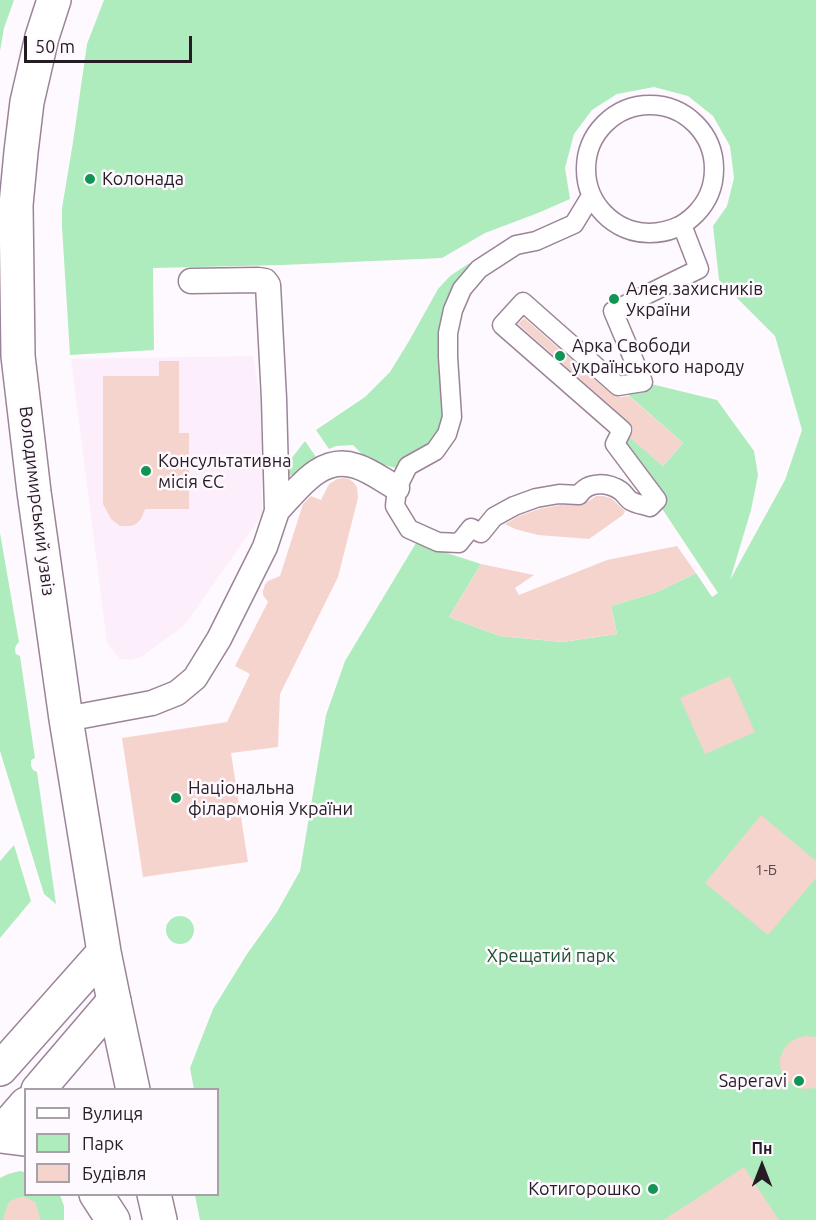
<!DOCTYPE html>
<html>
<head>
<meta charset="utf-8">
<style>
	body { margin:0 }
	#map { position:relative; width:816px; height:1220px; overflow:hidden; background:#fef9fe; font-family:Ubuntu,sans-serif }
	canvas { display:block }
	.legend { position:absolute; left:24px; top:1088px; width:195px; height:108px; box-sizing:border-box; background:#fef9fe; border:2px solid #a7a1a7; margin:0; padding:8px 10px; list-style:none; font-size:18px; color:#251c24 }
	.legend li { display:flex; align-items:center; gap:12px; height:30px }
	.legend b { width:30px; border:2px solid #a7a1a7 }
	.north { position:absolute; left:732px; top:1136px; width:60px; height:60px; -webkit-text-stroke:4px #fef9fe; paint-order:stroke; rotate:0deg; font-size:16px; font-weight:700; line-height:24px; text-align:center; color:#251c24 }
	.north::after { content:''; display:block; margin:auto; width:21px; height:27px; background:#251c24; clip-path:polygon(50% 0,100% 100%,50% 72%,0 100%) }
	.scale { position:absolute; left:24px; top:36px; width:168px; height:27px; box-sizing:border-box; border:3px solid #251c24; border-top:0; padding-left:8px; font-size:18px; line-height:21px; white-space:nowrap; color:#251c24; -webkit-text-stroke:4px #fef9fe; paint-order:stroke }
</style>
</head>
<body>
<div id="map">
<canvas width="816" height="1220"></canvas>
<ul class="legend">
<li><b style="height:8px;background:#fff"></b>Вулиця</li>
<li><b style="height:16px;background:#aeecbd"></b>Парк</li>
<li><b style="height:16px;background:#f6d4ce"></b>Будівля</li>
</ul>
<div class="north">Пн</div>
<div class="scale">50 m</div>
</div>
<script>
const ctx = document.querySelector('canvas').getContext('2d');
ctx.lineJoin = 'round';
function paint(path, color) { ctx.fillStyle = color; ctx.fill(path, 'evenodd'); }
function strokePath(path, color, width, dash) { ctx.strokeStyle = color; ctx.lineWidth = width; ctx.lineCap = dash ? 'butt' : 'round'; ctx.setLineDash(dash || []); ctx.stroke(path); }
function drawText(font, color, halo, rows, align = 'center') {
  ctx.font = font + ' Ubuntu,sans-serif'; ctx.lineWidth = 5; ctx.setLineDash([]); ctx.textBaseline = 'middle'; ctx.strokeStyle = halo; ctx.fillStyle = color; for (const [text, x, y, turn = 0] of rows) {
    ctx.save(); ctx.translate(x, y); ctx.rotate((+turn || 0) * Math.PI / 180); ctx.textAlign = isNaN(turn) ? turn : align; if (halo) ctx.strokeText(text, 0, 0); ctx.fillText(text, 0, 0); ctx.restore();
  }
}
paint(new Path2D(`
	M 253,356 L 261,402 L 262,515 L 184,626 L 141,657 L 131,660 L 120,659 L 107,643 L 71,359 Z`), '#fceffb');
paint(new Path2D(`
	M 0,0 L 14,0 L 4,28 L 0,51 Z
	M 104,0 L 816,0 L 816,1220 L 200,1220 L 195,1195 L 218,1194 L 218,1090 L 194,1089 L 190,1068 L 213,1009 L 247,954 L 277,912 L 300,871 L 326,715 L 345,661 L 416,543 L 481,564 L 449,617 L 500,636 L 562,642 L 617,634 L 611,606 L 657,592 L 696,573 L 712,597 L 718,593 L 657,501 L 615,444 L 622,430 L 663,466 L 683,443 L 618,386 L 643,382 L 717,400 L 754,451 L 758,475 L 751,510 L 730,580 L 785,480 L 802,430 L 775,336 L 719,280 L 713,226 L 727,206 L 734,178 L 730,146 L 713,116 L 688,96 L 654,87 L 617,94 L 592,110 L 574,134 L 565,168 L 570,199 L 538,213 L 485,233 L 442,258 L 282,265 L 153,268 L 154,350 L 70,355 L 62,227 L 62,208 L 73,142 L 87,44 Z
	M 493,254 L 453,310 L 447,434 L 408,466 L 396,468 L 377,463 L 364,456 L 353,445 L 336,446 L 329,449 L 316,430 L 365,397 L 390,372 L 409,341 L 438,289 L 450,276 L 468,264 Z
	M 305,441 L 318,460 L 299,474 L 288,476 L 287,464 Z
	M 0,533 L 19,642 C 15,646 14,649 16,654 L 20,656 L 35,758 L 31,760 L 31,766 L 33,770 L 37,772 L 56,904 L 44,894 L 0,751 Z
	M 14,845 L 31,901 L 0,938 L 0,861 Z
	M166 930a14 14 0 1 1 28 0a14 14 0 1 1-28 0Z
	M 20,1171 L 25,1172 L 26,1194 L 60,1195 L 64,1206 L 64,1220 L 0,1220 L 0,1178 L 8,1174 Z`), '#aeecbd');
paint(new Path2D(`
	M 524,318 L 611,394 L 619,397 L 629,396 L 683,443 L 663,466 L 630,438 L 633,430 L 629,422 L 518,324 Z
	M 159,361 L 179,361 L 179,433 L 189,433 L 189,509 L 145,509 L 141,519 L 136,524 L 131,526 L 120,526 L 111,519 L 103,504 L 103,376 L 159,376 Z
	M 343,478 L 349,479 L 353,482 L 357,487 L 358,498 L 338,577 L 280,694 L 278,747 L 231,753 L 248,862 L 143,877 L 122,738 L 227,722 L 250,674 L 235,666 L 268,602 L 263,595 L 263,591 L 265,584 L 268,581 L 280,576 L 303,504 L 311,496 L 321,500 L 329,484 L 337,479 Z
	M 596,496 L 603,496 L 611,498 L 625,511 L 623,515 L 589,539 L 538,535 L 515,529 L 505,524 L 519,516 L 539,509 L 560,505 L 583,505 Z
	M 677,546 L 696,573 L 657,592 L 611,606 L 617,634 L 562,642 L 500,636 L 449,617 L 481,564 L 534,575 L 515,588 L 519,595 L 607,560 Z
	M 730,676 L 755,732 L 705,754 L 680,698 Z
	M 761,815 L 816,861 L 816,878 L 768,935 L 705,883 Z
	M 805,1036 L 816,1037 L 816,1088 L 804,1089 L 795,1087 L 788,1081 L 783,1075 L 780,1066 L 780,1058 L 784,1049 L 789,1043 L 797,1038 Z
	M 744,1167 L 779,1220 L 663,1220 L 696,1199 Z
	M 20,1197 L 25,1197 L 35,1202 L 41,1220 L 3,1220 L 7,1206 L 10,1201 Z`), '#f6d4ce');
const pedestrian = new Path2D(`
	M586 169a64 64 0 1 1 128 0a64 64 0 1 1-128 0Z
	M 591,196 C 611,231 645,242 682,225 L 699,269 L 613,311 L 643,382 L 618,386 L 523,302 L 502,325 L 622,430 L 615,444 L 657,500 L 650,507 C 644,505 636,504 631,501 C 627,499 625,494 621,491 C 608,482 588,481 579,495 L 559,494 L 536,498 L 514,506 L 494,517 L 481,533 L 471,528 L 459,543 L 438,542 L 409,529 L 395,506 L 397,488 L 408,466 L 435,451 L 447,434 L 452,417 L 448,357 L 448,333 L 453,310 L 462,289 L 479,269 L 516,245 L 536,241 L 574,224 Z`);
const minor = new Path2D(`
	M 277,511 C 298,489 321,454 356,466 C 370,470 384,481 397,488
	M 66,719 L 152,703 L 177,693 L 195,678 L 219,639 L 265,547 L 277,511 L 274,399 L 268,285 L 265,281 L 258,280 L 191,281`);
const secondary = new Path2D(`
	M 114,1001 L 133,1090
	M 0,1136 L 26,1139
	M 96,1194 L 113,1220
	M 154,1194 L 160,1220`);
const primary = new Path2D(`
	M 0,1069 L 104,952
	M 38,1090 L 114,1001 L 104,952 L 66,719 L 34,492 L 18,356 L 16,205 L 21,152 L 27,102 L 42,37 L 54,0
	M 0,1134 L 26,1104`);
strokePath(pedestrian, '#9b8498', 21);
strokePath(minor, '#9b8498', 27);
strokePath(secondary, '#9b8498', 36);
strokePath(primary, '#9b8498', 36);
strokePath(pedestrian, '#fff', 18);
strokePath(minor, '#fff', 24);
strokePath(secondary, '#fff', 33);
strokePath(primary, '#fff', 33);
for (const [x, y, r, color] of [
	[90,179,6,"#129554"],
	[614,299,6,"#129554"],
	[560,356,6,"#129554"],
	[146,471,6,"#129554"],
	[176,798,6,"#129554"],
	[799,1081,6,"#129554"],
	[653,1189,6,"#129554"]
]) { const dot = new Path2D(); dot.arc(x, y, r, 0, 2 * Math.PI); ctx.fillStyle = color; ctx.fill(dot); strokePath(dot, '#fef9fe', 2); }
drawText('15px', '#594a4e', null, [
	["1-Б",766,870]
]);
drawText('18px', '#251c24', '#fef9fe', [
	["Колонада",102,179],
	["Алея захисників",626,289],
	["України",626,310],
	["Арка Свободи",572,346],
	["українського народу",572,367],
	["Консультативна",158,461],
	["місія ЄС",158,482],
	["Національна",188,788],
	["філармонія України",188,809],
	["Saperavi",787,1081,"right"],
	["Котигорошко",641,1189,"right"]
], 'left');
drawText('18px', '#251c24', '#fef9fe', [
	["Володимирський узвіз",37,501,83]
]);
drawText('18px', '#1d4e2d', '#fef9fe', [
	["Хрещатий парк",551,956]
]);
</script>
</body>
</html>
